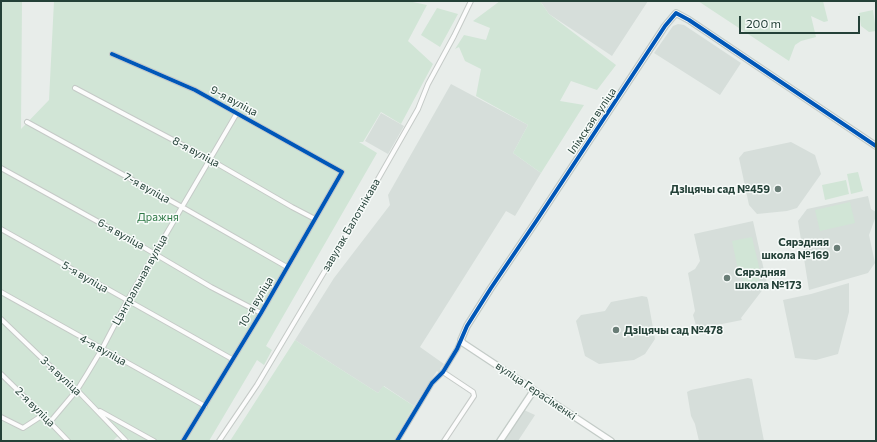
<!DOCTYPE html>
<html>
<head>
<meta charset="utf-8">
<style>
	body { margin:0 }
	#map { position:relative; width:877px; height:442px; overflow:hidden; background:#e8edea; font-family:Commissioner,sans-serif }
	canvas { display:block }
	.frame { position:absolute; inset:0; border:2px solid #244138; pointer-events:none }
	.scale { position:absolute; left:739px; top:16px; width:121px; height:18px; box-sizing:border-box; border:2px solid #244138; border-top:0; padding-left:5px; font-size:12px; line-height:14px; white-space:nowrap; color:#244138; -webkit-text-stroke:3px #f7fbf9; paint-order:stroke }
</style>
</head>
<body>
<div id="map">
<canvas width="877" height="442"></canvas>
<div class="frame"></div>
<div class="scale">200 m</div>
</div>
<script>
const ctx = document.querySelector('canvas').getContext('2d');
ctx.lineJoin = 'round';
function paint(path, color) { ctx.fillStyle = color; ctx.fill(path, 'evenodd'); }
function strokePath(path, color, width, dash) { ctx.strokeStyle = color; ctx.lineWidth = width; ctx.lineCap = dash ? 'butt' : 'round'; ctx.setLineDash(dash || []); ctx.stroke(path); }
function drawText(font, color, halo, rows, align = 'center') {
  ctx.font = font + ' Commissioner,sans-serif'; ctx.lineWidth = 3; ctx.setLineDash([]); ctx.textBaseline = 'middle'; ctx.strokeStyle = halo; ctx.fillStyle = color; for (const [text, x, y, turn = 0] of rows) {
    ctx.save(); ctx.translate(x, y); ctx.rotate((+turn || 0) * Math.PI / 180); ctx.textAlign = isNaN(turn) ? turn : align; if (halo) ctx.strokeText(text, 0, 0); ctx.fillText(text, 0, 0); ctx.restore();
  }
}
paint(new Path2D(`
	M 540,1 L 648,1 L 612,56 L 549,14 Z
	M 678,24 L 684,25 L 741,63 L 720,95 L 654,53 L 673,26 Z
	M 451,84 L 528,125 L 513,153 L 541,173 L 515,216 L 506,211 L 420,347 L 444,364 L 440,369 L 441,370 L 439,373 L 437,371 L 414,406 L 384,386 L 378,393 L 295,340 L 334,278 L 390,205 L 388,195 Z
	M 381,113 L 404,126 L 388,154 L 365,141 Z
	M 791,142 L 815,155 L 821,174 L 797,208 L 787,211 L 757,214 L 749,205 L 739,158 L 744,152 Z
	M 868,196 L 871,209 L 876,212 L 876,216 L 869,235 L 875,263 L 868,273 L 809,290 L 798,221 L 807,209 Z
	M 753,221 L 767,284 L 741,318 L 742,320 L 697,329 L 693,315 L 695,311 L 688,273 L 695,269 L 700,261 L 694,234 Z
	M 849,283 L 849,312 L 838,354 L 816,360 L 795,358 L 783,300 L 811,294 Z
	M 642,296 L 647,297 L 648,300 L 655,339 L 645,354 L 634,360 L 599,364 L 585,356 L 576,321 L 581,315 L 605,311 L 611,302 Z
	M 748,378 L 752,379 L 764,441 L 699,441 L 695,424 L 691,416 L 687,392 L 691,390 Z
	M 524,410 L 535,415 L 518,441 L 504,441 Z`), '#d6deda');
paint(new Path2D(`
	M 1,1 L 22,1 L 21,129 L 49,100 L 54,1 L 408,1 L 427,5 L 408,41 L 433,64 L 401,124 L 381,112 L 363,142 L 359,142 L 377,153 L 266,346 L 272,350 L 264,365 L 257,360 L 209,441 L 132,441 C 124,436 119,432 113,441 L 1,441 Z
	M 500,1 L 540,1 L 549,14 L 616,65 L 597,90 L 571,81 L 560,101 L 584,105 L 541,173 L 513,153 L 528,125 L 476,96 L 481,69 L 465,61 L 459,47 L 455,49 L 464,35 L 486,40 L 490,28 L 473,21 Z
	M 698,1 L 823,1 L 828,21 L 824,22 L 811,16 L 816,37 L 801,41 L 795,45 L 789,61 Z
	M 437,8 L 458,14 L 440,47 L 421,35 Z
	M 873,10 L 876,31 L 869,32 L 861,26 L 859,13 Z
	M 858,172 L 863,191 L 851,194 L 847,174 Z
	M 846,180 L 849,194 L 825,200 L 822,185 Z
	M 850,202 L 855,223 L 820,231 L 815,210 Z
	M 752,237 L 760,271 L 757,272 L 759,281 L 744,284 L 742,276 L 756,272 L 739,275 L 732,241 Z
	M 295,340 L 378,393 L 383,386 L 414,406 L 394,441 L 230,441 Z`), '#d1e5d6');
const street = new Path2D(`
	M 112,54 L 195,90 L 342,172 L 261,313 L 183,441
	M 75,88 L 209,159 L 292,207 L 315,219
	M 27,122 L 182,207 L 287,267
	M 1,168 L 133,241 L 211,287 L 261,313
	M 1,229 L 232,359
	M 1,292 L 205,406
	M 1,319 L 74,389 L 77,390 L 126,441
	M 443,372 L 473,392 L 474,396 L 444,441
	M 1,374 L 43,415 L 68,441
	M 100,411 L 154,441
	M 1,417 L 23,428 L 43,415
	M 50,422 L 77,390 L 87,374 L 102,349 L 127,301 L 237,113
	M 219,441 L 257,385 L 345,237 L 418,109 L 428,84 L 454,36 L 471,1
	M 397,441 L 432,383 L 443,372 L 457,349 L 461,340`);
const secondary = new Path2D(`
	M 500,441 L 534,390
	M 611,441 L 463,343 L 461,340 L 467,326 L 491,288 L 537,220 L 665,26 L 676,13 L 689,20 L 876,146`);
strokePath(street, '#c5cac7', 6);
strokePath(secondary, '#c3cbc7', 8);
strokePath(street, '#fcfcfc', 4);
strokePath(secondary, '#fcfcfc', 5.5);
strokePath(new Path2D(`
	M 112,54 L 195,90 L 342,172 L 261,313 L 183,441
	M 397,441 L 432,383 L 443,372 L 457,349 L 467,326 L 491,288 L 537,220 L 665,26 L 676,13 L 689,20 L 876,146`), '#0057b8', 4);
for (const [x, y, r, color] of [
	[778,189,4,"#697d76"],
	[837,248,4,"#697d76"],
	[727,278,4,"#697d76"],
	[616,330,4,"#697d76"]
]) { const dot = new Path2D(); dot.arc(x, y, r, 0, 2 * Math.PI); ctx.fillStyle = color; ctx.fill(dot); strokePath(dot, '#f7fbf9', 1.5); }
drawText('11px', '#244138', '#f7fbf9', [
	["9-я вуліца",234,101,28],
	["Ілімская вуліца",592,121,-56],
	["8-я вуліца",196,152,28],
	["7-я вуліца",147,188,29],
	["завулак Балотнікава",351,225,-60],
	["6-я вуліца",121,234,29],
	["5-я вуліца",85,277,30],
	["Цэнтральная вуліца",140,280,-61],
	["10-я вуліца",256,302,-59],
	["4-я вуліца",103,350,29],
	["3-я вуліца",61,376,43],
	["вуліца Герасіменкі",536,391,34],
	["2-я вуліца",35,407,45]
]);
drawText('bold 11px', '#244138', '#f7fbf9', [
	["Дзіцячы сад №459",770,189],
	["Сярэдняя",829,242],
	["школа №169",829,255],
	["Сярэдняя",735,272,"left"],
	["школа №173",735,285,"left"],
	["Дзіцячы сад №478",624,330,"left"]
], 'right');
drawText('11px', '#2e7946', '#f7fbf9', [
	["Дражня",158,217]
]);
</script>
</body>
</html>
